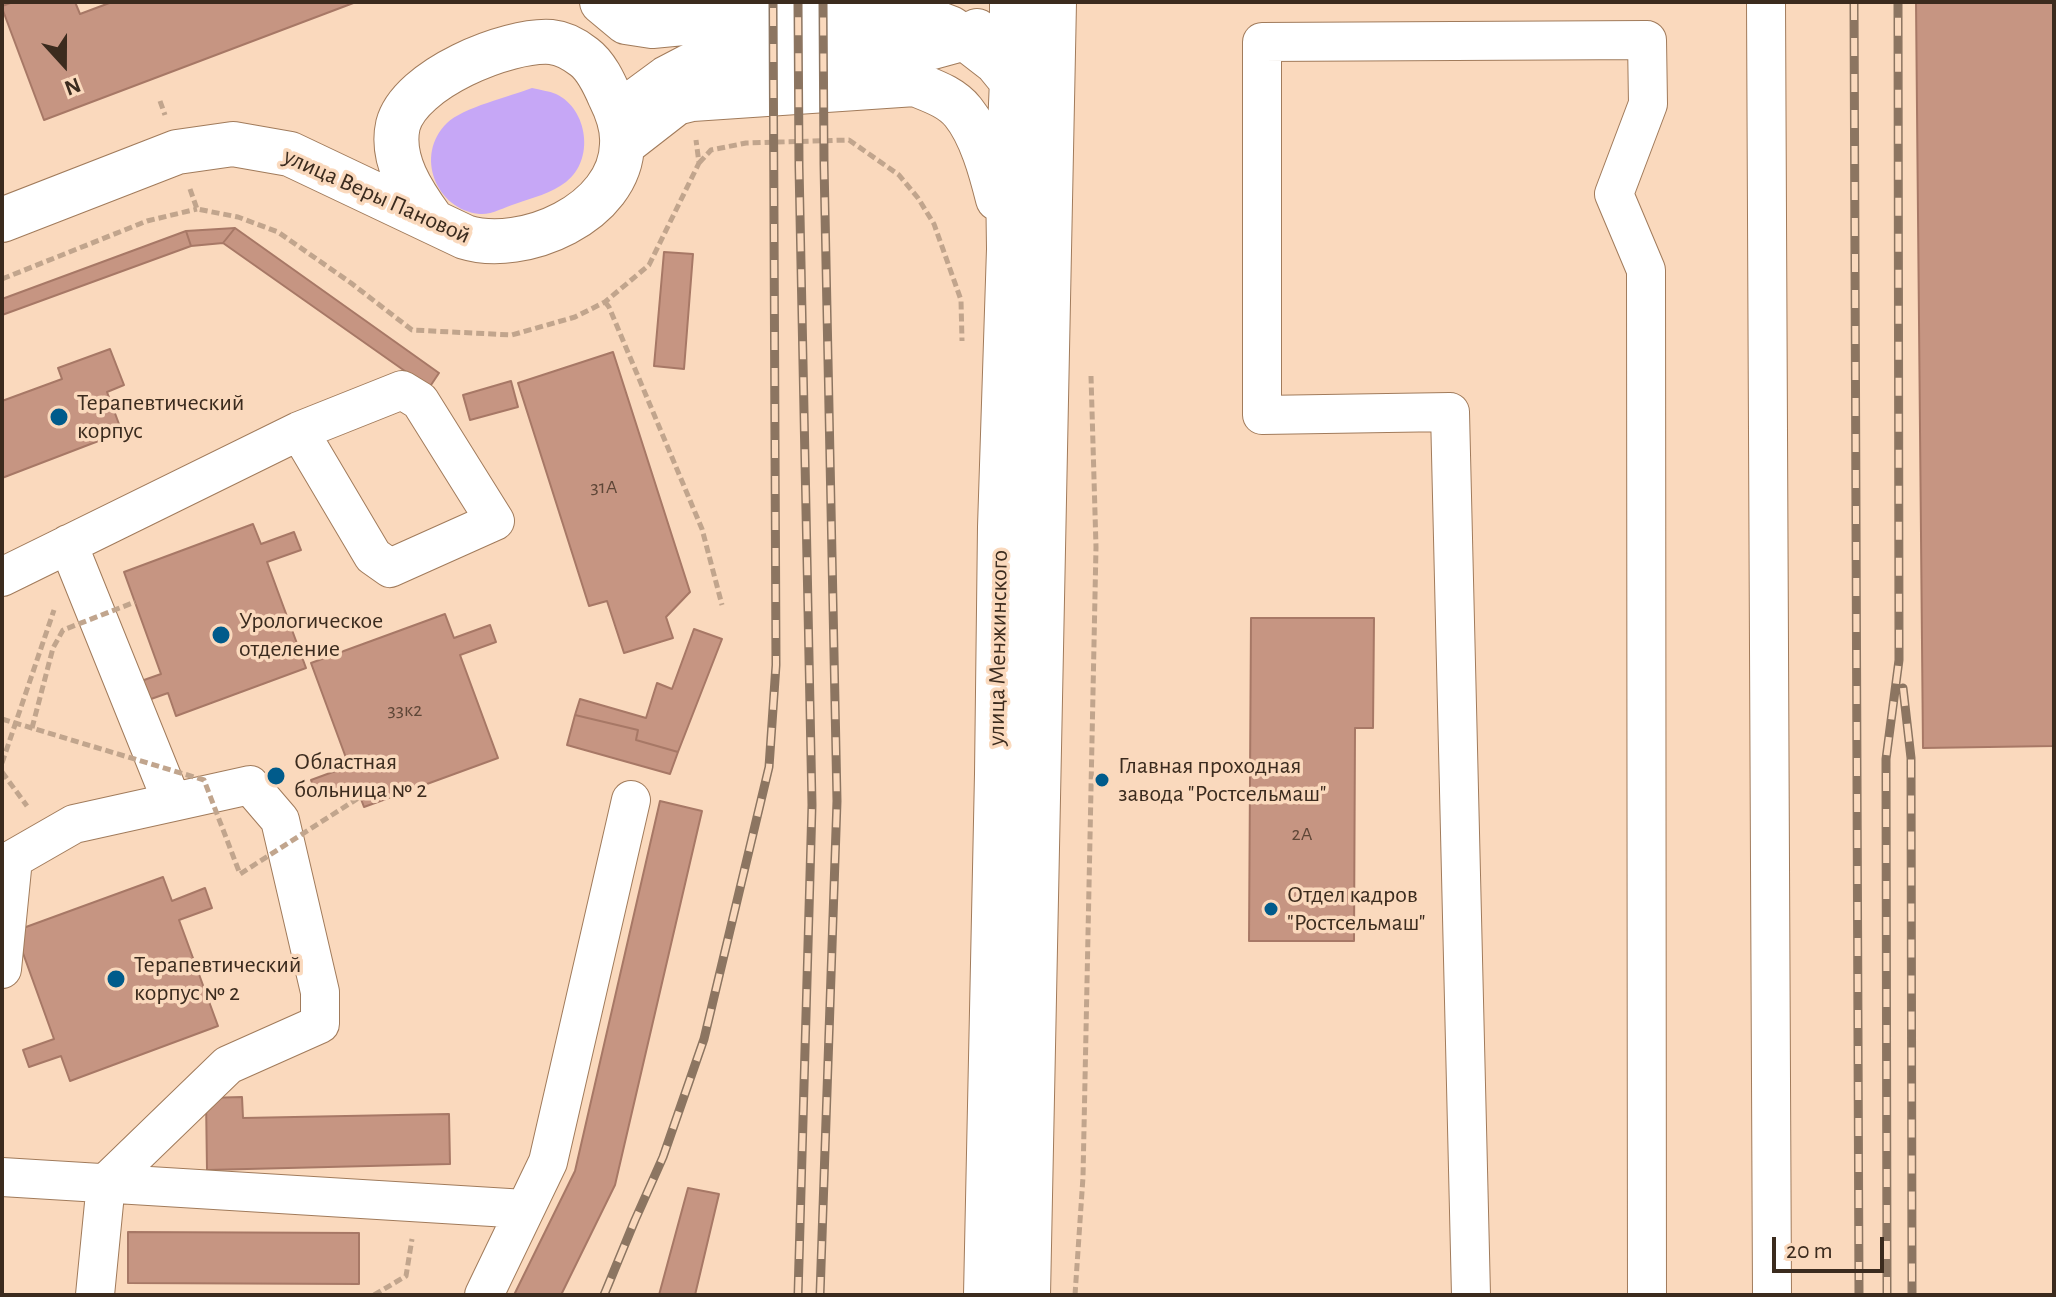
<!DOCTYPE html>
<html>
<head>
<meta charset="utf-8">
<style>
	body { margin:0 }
	#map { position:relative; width:2056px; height:1297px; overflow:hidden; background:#fad9bd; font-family:"Alegreya Sans",sans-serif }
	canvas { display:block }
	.frame { position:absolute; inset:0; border:4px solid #3b2b1e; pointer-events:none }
	.north { position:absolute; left:24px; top:24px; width:80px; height:80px; -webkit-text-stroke:6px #fad9bd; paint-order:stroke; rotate:159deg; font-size:22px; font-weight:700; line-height:32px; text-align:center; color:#3b2b1e }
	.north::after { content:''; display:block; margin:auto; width:28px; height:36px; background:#3b2b1e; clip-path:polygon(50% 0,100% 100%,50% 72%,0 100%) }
	.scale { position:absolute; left:1772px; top:1237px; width:112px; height:36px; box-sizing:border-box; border:4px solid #3b2b1e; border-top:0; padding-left:10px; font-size:24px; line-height:28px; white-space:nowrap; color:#3b2b1e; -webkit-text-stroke:6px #fad9bd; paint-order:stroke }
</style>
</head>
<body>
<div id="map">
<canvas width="2056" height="1297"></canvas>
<div class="frame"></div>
<div class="north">N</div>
<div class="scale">20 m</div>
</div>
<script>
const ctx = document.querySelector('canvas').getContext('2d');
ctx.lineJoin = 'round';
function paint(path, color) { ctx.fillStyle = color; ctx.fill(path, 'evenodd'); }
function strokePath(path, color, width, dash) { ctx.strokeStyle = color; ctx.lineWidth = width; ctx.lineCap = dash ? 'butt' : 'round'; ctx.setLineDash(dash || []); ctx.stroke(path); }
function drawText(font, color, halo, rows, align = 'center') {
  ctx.font = font + ' "Alegreya Sans",sans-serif'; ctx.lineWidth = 7; ctx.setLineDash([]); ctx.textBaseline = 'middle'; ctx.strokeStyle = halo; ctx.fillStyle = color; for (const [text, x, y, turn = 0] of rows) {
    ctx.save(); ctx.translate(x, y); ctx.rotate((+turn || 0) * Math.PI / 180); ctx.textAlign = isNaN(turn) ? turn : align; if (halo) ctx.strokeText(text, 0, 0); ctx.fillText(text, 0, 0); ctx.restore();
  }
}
paint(new Path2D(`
	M 532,88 C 540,90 549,91 556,94 C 588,109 595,160 566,182 C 552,193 532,198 515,204 C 505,207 491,215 480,214 C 436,210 414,155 447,123 C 462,108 511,96 532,88 Z`), '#c6a7f6');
const building = new Path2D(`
	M 13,2 L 75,2 L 80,14 L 112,2 L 356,2 L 44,120 L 2,8 L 2,6 Z
	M 1916,2 L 2054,2 L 2054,746 L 1923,748 Z
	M 235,228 L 223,243 L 191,246 L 186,231 Z
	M 235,228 L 439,373 L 429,388 L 223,243 Z
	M 186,231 L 191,246 L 2,315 L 2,299 Z
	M 664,252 L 693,254 L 684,369 L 654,366 Z
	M 110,349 L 124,385 L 107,392 L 122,432 L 2,478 L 2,401 L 62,379 L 58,368 Z
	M 613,352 L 690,592 L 666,617 L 673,638 L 624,653 L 607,601 L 589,606 L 518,383 Z
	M 511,381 L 518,407 L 470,420 L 463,395 Z
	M 253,524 L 261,544 L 294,532 L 301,550 L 267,562 L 306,668 L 176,716 L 168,693 L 134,705 L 127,686 L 161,674 L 124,572 Z
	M 445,614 L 454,638 L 490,625 L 496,642 L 460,655 L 498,758 L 364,807 L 356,786 L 318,799 L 311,780 L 349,766 L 311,663 Z
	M 1251,618 L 1374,618 L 1373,728 L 1355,728 L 1354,941 L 1249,941 Z
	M 694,629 L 722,639 L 678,752 L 636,740 L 638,730 L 575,715 L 580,699 L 646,718 L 657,683 L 672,689 Z
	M 575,715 L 638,730 L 636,740 L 678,752 L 670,774 L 567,745 Z
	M 660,801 L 702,811 L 615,1185 L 561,1295 L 514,1295 L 575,1171 Z
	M 163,877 L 172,901 L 205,888 L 212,908 L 179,920 L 218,1026 L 70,1081 L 61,1056 L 29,1067 L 23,1050 L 54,1039 L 15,931 Z
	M 242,1097 L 243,1118 L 449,1114 L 450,1164 L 207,1170 L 206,1098 Z
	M 688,1188 L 719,1194 L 695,1295 L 659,1295 Z
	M 128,1232 L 359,1233 L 359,1284 L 128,1283 Z`);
paint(building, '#c69582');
strokePath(building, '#a77866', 2);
const minor = new Path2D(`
	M 1766,2 L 1772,1295
	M 68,544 L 172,802
	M 2,577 L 299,431 L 402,390 L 420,401 L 495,521 L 390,568 L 373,556 L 299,431
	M 2,969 L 13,859 L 74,824 L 250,785 L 280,820 L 320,992 L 320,1024 L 228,1065 L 106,1183 L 95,1295
	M 2,1177 L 525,1209
	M 484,1295 L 548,1162 L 631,800
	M 1471,1295 L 1450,412 L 1262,415 L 1262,42 L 1647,40 L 1648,104 L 1614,194 L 1646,270 L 1647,1295`);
const major = new Path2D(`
	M 602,2 L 626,22 L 652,26 L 683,23 L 913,14 L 950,28 L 965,38 L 996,62 L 1023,95
	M 633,103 L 667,78 L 690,66 L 914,52 L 965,38 L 977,31
	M 622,145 L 676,103 L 692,99 L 915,84 C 932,91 951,97 963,112 C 981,134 991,171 998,199
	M 2,220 L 177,152 L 233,144 L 290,154 L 465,237 C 523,255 621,213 622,144 C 623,128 617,111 610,97 C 604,83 596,66 584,57 C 575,50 562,43 551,42 C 507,39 410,79 398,125 C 390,160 413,194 432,220
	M 986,1295 L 997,774 L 1000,527 L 1009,249 L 1008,177 L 1012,80 L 1012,2
	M 1028,1295 L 1054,2`);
strokePath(minor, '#a17b5b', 40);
strokePath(major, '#a17b5b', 46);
strokePath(new Path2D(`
	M 160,101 L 165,115
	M 699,163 L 711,150 L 746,143 L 849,140 L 899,175 L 918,198 L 934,224 L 961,300 L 962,341
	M 190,189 L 197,209 L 238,217 L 278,232 L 351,283 L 412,330 L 512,335 L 575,317 L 605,302 L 649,265 L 699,163 L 696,140
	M 2,279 L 147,221 L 197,209
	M 605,302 L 609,307 L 702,529 L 722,605
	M 2,763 L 54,610
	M 2,772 L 27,806
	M 374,1295 L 406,1276 L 412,1239
	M 1075,1295 L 1083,1177 L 1096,547 L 1091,376`), '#c1a58d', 5, [8, 4]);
strokePath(minor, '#fff', 38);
strokePath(major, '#fff', 44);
const rail = new Path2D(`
	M 1854,2 L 1859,1295
	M 1903,688 L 1911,758 L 1912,1295
	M 604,1295 L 635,1220 L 663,1157 L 704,1039 L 769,767 L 776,665 L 773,2
	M 798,1295 L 812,805 L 799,166 L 798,2
	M 820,1295 L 837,801 L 824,164 L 823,2
	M 1887,1295 L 1886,759 L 1899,660 L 1898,2`);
strokePath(rail, '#8c7561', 9);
strokePath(rail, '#fad9bd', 6, [18]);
strokePath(new Path2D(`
	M 2,719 L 204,780 L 240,874 L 360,797
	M 32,728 L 53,648 L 63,630 L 135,602`), '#c1a58d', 5, [8, 4]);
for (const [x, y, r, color] of [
	[59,417,10,"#005b8b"],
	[221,635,10,"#005b8b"],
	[276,776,10,"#005b8b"],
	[1102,780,8,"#005b8b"],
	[1271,909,8,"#005b8b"],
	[116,979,10,"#005b8b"]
]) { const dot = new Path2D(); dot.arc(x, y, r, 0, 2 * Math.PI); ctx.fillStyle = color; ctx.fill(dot); strokePath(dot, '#fad9bd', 3); }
drawText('20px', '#5e4637', null, [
	["31А",604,487],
	["33к2",405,710],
	["2А",1302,834]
]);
drawText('24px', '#3b2b1e', '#fad9bd', [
	["улица Веры Пановой",377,196,24],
	["улица Менжинского",998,648,-89]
]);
drawText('24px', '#3b2b1e', '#fad9bd', [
	["Терапевтический",77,403],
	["корпус",77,431],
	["Урологическое",239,621],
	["отделение",239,649],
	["Областная",294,762],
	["больница № 2",294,790],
	["Главная проходная",1118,766],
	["завода \"Ростсельмаш\"",1118,794],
	["Отдел кадров",1287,895],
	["\"Ростсельмаш\"",1287,923],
	["Терапевтический",134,965],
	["корпус № 2",134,993]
], 'left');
</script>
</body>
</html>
